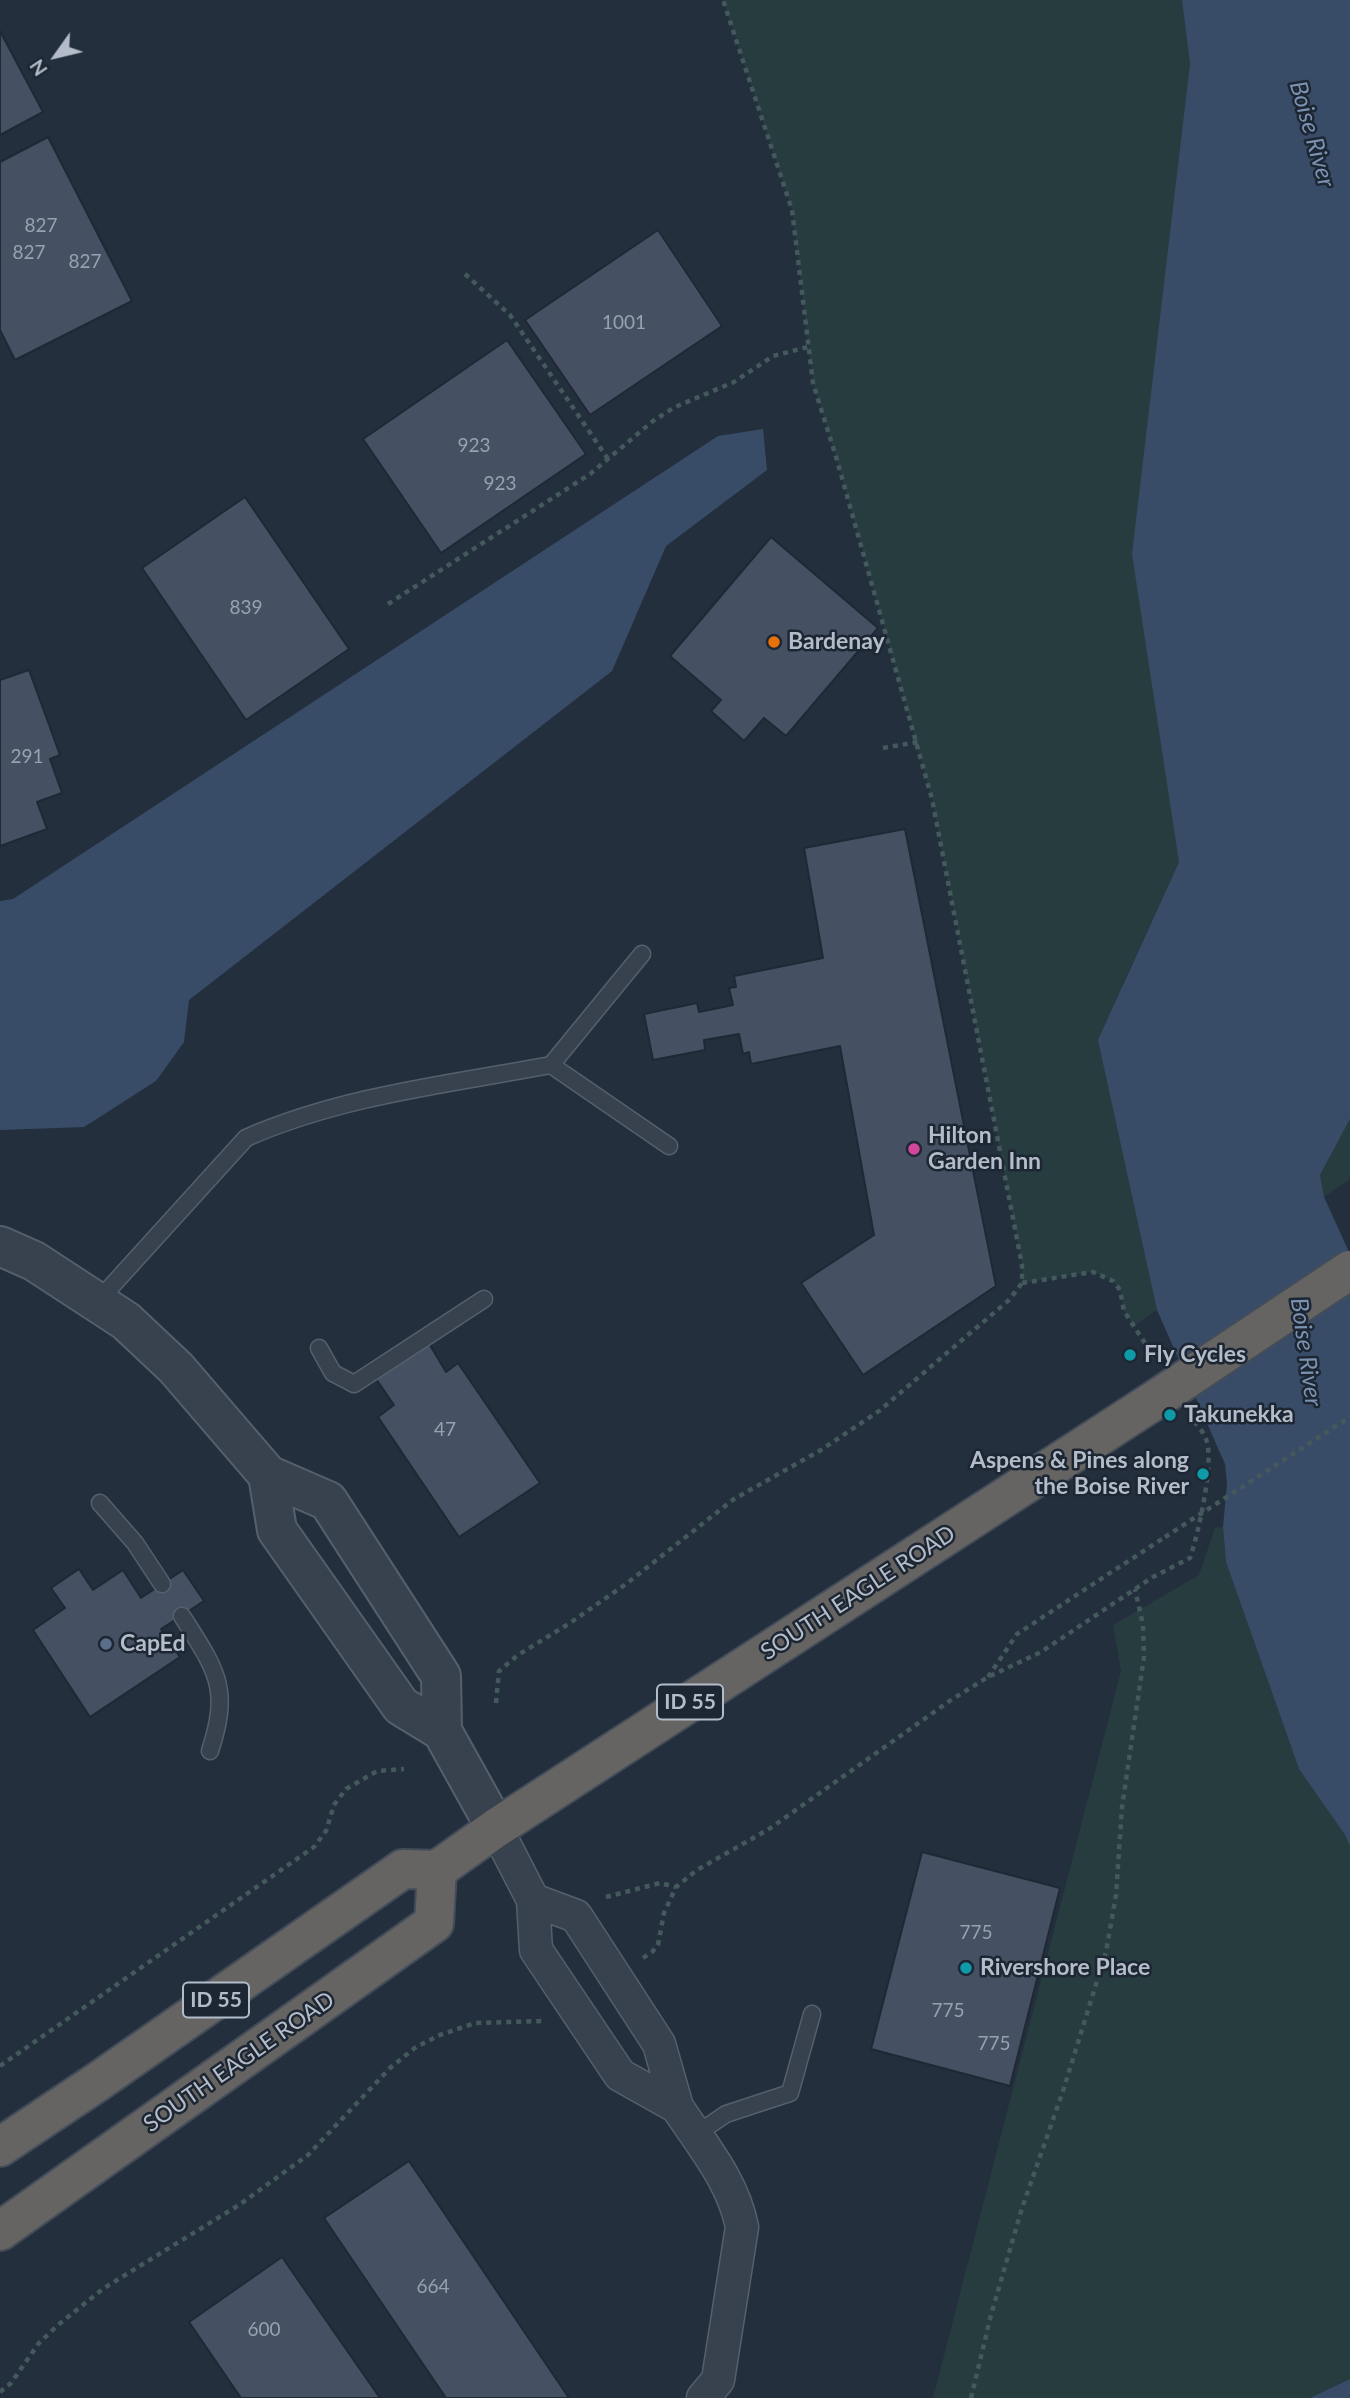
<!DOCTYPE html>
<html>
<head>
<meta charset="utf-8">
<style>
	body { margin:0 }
	#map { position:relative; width:1350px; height:2398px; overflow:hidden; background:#242f3e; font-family:Lato,sans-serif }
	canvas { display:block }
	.north { position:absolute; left:21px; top:21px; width:70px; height:70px; -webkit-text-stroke:5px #1d2633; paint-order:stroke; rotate:236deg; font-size:19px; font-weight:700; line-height:28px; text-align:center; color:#b4bcc9 }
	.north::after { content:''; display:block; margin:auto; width:24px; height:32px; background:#b4bcc9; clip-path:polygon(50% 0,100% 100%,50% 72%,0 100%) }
</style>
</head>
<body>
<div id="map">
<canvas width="1350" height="2398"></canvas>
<div class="north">N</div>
</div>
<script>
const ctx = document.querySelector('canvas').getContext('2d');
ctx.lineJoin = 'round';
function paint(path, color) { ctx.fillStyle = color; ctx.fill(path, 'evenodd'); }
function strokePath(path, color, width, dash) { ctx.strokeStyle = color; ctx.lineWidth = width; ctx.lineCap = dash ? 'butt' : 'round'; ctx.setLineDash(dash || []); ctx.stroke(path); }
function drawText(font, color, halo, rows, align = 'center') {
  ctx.font = font + ' Lato,sans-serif'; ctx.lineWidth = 5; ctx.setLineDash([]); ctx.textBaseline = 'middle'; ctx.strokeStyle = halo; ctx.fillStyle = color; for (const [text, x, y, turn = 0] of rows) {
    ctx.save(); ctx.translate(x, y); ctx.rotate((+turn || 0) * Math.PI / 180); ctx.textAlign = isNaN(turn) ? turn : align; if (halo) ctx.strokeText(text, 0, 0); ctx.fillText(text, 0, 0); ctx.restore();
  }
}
paint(new Path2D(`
	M 723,0 L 1182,0 L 1190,64 L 1179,862 L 1123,984 L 1142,1237 L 1157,1310 L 1134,1326 L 1124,1311 L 1120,1290 L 1113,1281 L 1093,1272 L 1022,1283 L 1022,1265 L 932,799 L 837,460 L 813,383 L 792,210 Z
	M 1350,1119 L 1350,1179 L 1324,1197 L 1320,1175 Z
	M 1223,1527 L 1226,1562 L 1299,1769 L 1345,1835 L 1350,1846 L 1350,2379 L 1310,2398 L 933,2398 L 1121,1671 L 1113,1625 L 1199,1575 L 1215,1528 Z`), '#263c3f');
paint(new Path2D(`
	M 1182,0 L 1350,0 L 1350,1119 L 1320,1175 L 1324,1197 L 1350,1254 L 1350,1846 L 1345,1835 L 1299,1769 L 1226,1562 L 1223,1527 L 1227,1483 L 1225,1464 L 1157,1310 L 1098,1040 L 1179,862 L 1132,554 L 1190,64 Z
	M 763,429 L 767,470 L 666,546 L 612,671 L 189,1000 L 184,1042 L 156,1081 L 84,1127 L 0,1130 L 0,901 L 13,899 L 718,436 Z
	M 1350,2379 L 1350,2398 L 1310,2398 L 1314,2396 Z`), '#394c67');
const building = new Path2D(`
	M 0,31 L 43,112 L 0,135 Z
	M 48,137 L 132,301 L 15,360 L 0,330 L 0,162 Z
	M 658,230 L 722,326 L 590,415 L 525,320 Z
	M 507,340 L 586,454 L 441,553 L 363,439 Z
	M 245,497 L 349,649 L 246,720 L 142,568 Z
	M 771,537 L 878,628 L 786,736 L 764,718 L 744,741 L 711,711 L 721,700 L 670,656 Z
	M 29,670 L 60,755 L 50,759 L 62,793 L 37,802 L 47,829 L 0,846 L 0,680 Z
	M 905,829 L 996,1286 L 863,1375 L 801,1283 L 874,1235 L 840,1046 L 751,1064 L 749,1052 L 743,1054 L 739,1034 L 704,1040 L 705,1050 L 653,1060 L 644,1014 L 697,1003 L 699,1012 L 733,1005 L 729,988 L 736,987 L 734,976 L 823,958 L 804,848 Z
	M 427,1340 L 446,1372 L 458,1363 L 540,1483 L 459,1537 L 378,1417 L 394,1405 L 374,1376 Z
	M 79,1569 L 93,1590 L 123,1570 L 141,1598 L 183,1570 L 204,1601 L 161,1629 L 180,1657 L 90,1717 L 33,1630 L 65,1608 L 51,1588 Z
	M 922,1852 L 1060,1888 L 1010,2086 L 871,2049 Z
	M 409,2161 L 463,2241 L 569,2398 L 446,2398 L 324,2218 Z
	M 282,2257 L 380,2398 L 241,2398 L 189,2322 Z`);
paint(building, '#455162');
strokePath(building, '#1f2835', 2);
const service = new Path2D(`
	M 551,1065 L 669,1146
	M 98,1301 L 246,1138 C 341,1096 449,1084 551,1065 L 642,954
	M 319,1348 L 333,1373 L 354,1384 L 484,1299
	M 100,1503 L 135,1543 L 162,1584
	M 182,1616 C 216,1670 231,1687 210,1751
	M 695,2135 L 726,2114 L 790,2093 L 812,2014`);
const minor = new Path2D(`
	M 496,1828 L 533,1900 L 536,1950 L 620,2075 L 677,2107 L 659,2044 L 576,1916 L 533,1900
	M 677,2107 C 702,2145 733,2181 742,2227 L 718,2380 L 703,2398`);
const tertiary = new Path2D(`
	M 0,1246 L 34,1261 L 126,1321 L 176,1368 L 268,1475 L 328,1501 L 441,1676 L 442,1731 L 401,1706 L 277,1530 L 268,1475
	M 442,1731 L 496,1828`);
const trunk = new Path2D(`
	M 0,2147 L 96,2083 L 403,1869 L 437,1870 L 496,1828 L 1155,1400
	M 0,2231 L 434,1923 L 437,1870`);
strokePath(service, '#565f6c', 19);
strokePath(minor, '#565f6c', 35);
strokePath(tertiary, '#565f6c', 42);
strokePath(trunk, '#434c59', 42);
strokePath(new Path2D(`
	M 465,274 L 510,315 L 608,459
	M 388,604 L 590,474 L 653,421 L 675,407 L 734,382 L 773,356 L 808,347
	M 883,748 L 918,742
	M 1022,1283 L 1093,1272 L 1113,1281 L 1120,1290 L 1124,1311 L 1154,1357
	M 988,1677 L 1017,1634 L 1165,1537
	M 496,1703 L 499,1671 L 518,1655 L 570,1623 L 626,1584 L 734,1499 L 821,1450 L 879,1411 L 1009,1300 L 1022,1283 L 1022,1265 L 932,799 L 837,460 L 813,383 L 792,210 L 723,0
	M 606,1897 L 660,1883 L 676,1887
	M 643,1958 L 652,1952 L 658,1945 L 664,1913 L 676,1887 L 697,1870 L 769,1829 L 951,1700 L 988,1677 L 1041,1652 L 1153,1577 L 1190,1558 C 1198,1535 1215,1461 1206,1439 C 1204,1433 1198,1426 1194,1421
	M 0,2066 L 314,1847 L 326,1831 L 334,1805 L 346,1789 L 377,1771 L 404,1769
	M 0,2392 L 11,2383 L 39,2343 L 58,2325 L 104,2288 L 239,2205 L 308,2155 L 390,2068 L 416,2047 L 440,2035 L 475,2023 L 544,2021
	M 971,2398 L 991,2315 L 1022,2208 L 1063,2091 L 1106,1952 L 1116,1895 L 1122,1807 L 1144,1657 L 1143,1625 L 1135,1589`), '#44595c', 4.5, [5, 5]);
strokePath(service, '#38414e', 16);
strokePath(minor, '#38414e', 32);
strokePath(tertiary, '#38414e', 38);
strokePath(trunk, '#656462', 38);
const trunkBridge = new Path2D(`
	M 1155,1400 L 1350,1270`);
strokePath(trunkBridge, '#434c59', 42, []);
strokePath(new Path2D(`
	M 1165,1537 L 1350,1417`), '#44595c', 4.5, [5, 5]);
strokePath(trunkBridge, '#656462', 38);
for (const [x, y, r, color] of [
	[774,642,7,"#e8710a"],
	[914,1149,7,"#d1479c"],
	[1130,1355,7,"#0f9aa8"],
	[1170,1415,7,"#0f9aa8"],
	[1203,1474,7,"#0f9aa8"],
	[106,1644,7,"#5c6f8a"],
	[966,1968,7,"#0f9aa8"]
]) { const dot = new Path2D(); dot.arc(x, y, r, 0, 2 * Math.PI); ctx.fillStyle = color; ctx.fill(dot); strokePath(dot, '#1d2633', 2.5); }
drawText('19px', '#98a1af', null, [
	["827",41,226],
	["827",29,253],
	["827",85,262],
	["1001",624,323],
	["923",474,446],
	["923",500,484],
	["839",246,608],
	["291",27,757],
	["47",445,1430],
	["775",976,1933],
	["775",948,2011],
	["775",994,2044],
	["664",433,2287],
	["600",264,2330]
]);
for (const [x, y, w] of [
	[690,1702,66],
	[216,2000,66]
]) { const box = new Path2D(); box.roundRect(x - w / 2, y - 17.5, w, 35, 5); ctx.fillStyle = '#1d2633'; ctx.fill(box); strokePath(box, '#b4bcc9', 2); }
drawText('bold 21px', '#b4bcc9', null, [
	["ID 55",690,1702],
	["ID 55",216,2000]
]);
drawText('bold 23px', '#b4bcc9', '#1d2633', [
	["Bardenay",788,642],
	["Hilton",928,1136],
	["Garden Inn",928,1162],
	["Fly Cycles",1144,1355],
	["Takunekka",1184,1415],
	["Aspens & Pines along",1189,1461,"right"],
	["the Boise River",1189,1487,"right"],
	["CapEd",120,1644],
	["Rivershore Place",980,1968]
], 'left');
drawText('23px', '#b4bcc9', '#1d2633', [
	["SOUTH EAGLE ROAD",858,1593,-33],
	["SOUTH EAGLE ROAD",239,2062,-35]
]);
drawText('italic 24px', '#7c92b1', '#1d2633', [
	["Boise River",1312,134,74],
	["Boise River",1306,1352,82]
]);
</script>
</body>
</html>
